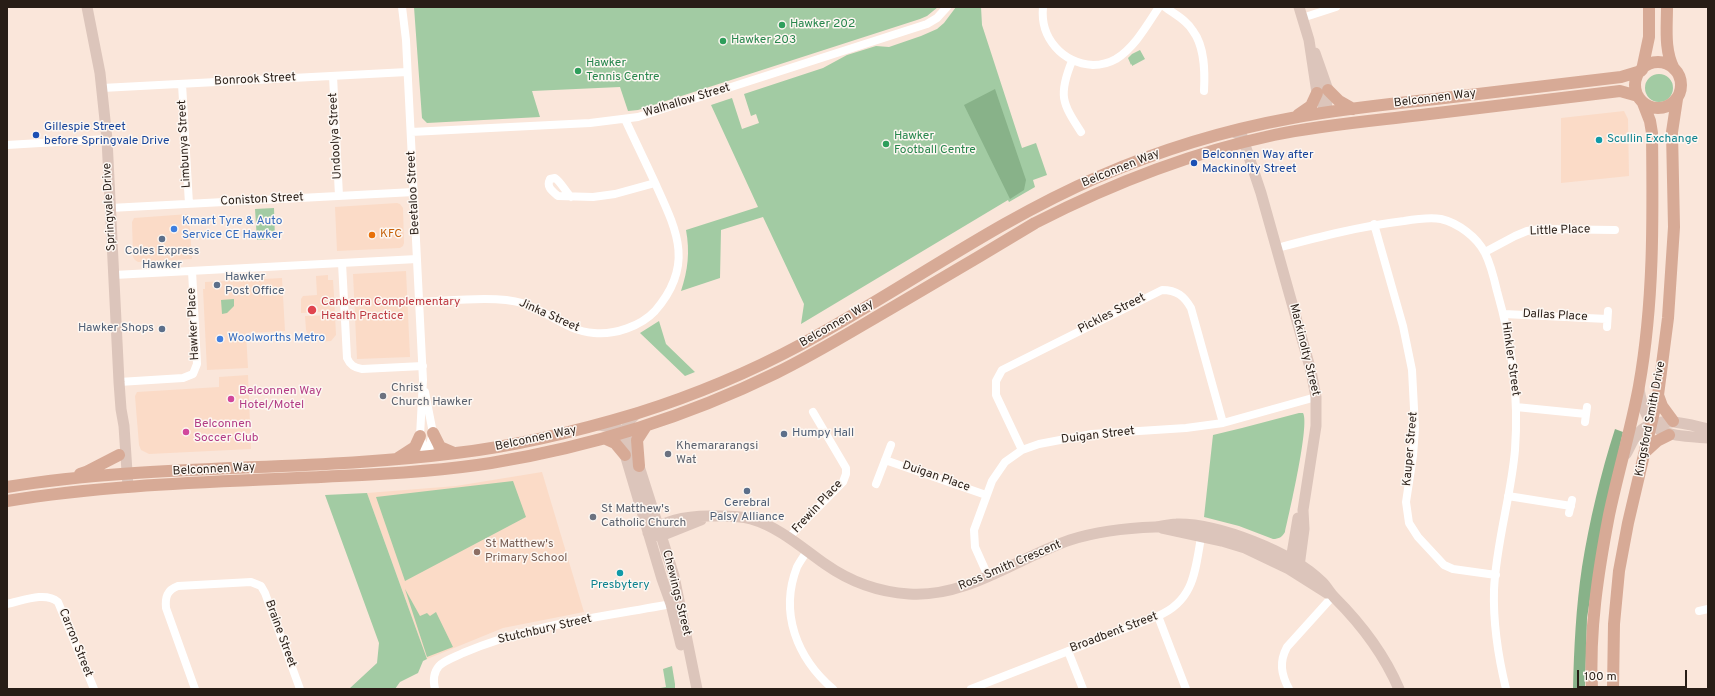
<!DOCTYPE html>
<html>
<head>
<meta charset="utf-8">
<style>
	body { margin:0 }
	#map { position:relative; width:1715px; height:696px; overflow:hidden; background:#fae6da; font-family:Overpass,sans-serif }
	canvas { display:block }
	.frame { position:absolute; inset:0; border:8px solid #281d16; pointer-events:none }
	.scale { position:absolute; left:1577px; top:670px; width:110px; height:18px; box-sizing:border-box; border:2px solid #281d16; border-top:0; padding-left:5px; font-size:12px; line-height:14px; white-space:nowrap; color:#281d16; -webkit-text-stroke:3px #fdf7f2; paint-order:stroke }
</style>
</head>
<body>
<div id="map">
<canvas width="1715" height="696"></canvas>
<div class="frame"></div>
<div class="scale">100 m</div>
</div>
<script>
const ctx = document.querySelector('canvas').getContext('2d');
ctx.lineJoin = 'round';
function paint(path, color) { ctx.fillStyle = color; ctx.fill(path, 'evenodd'); }
function strokePath(path, color, width, dash) { ctx.strokeStyle = color; ctx.lineWidth = width; ctx.lineCap = dash ? 'butt' : 'round'; ctx.setLineDash(dash || []); ctx.stroke(path); }
function drawText(font, color, halo, rows, align = 'center') {
  ctx.font = font + ' Overpass,sans-serif'; ctx.lineWidth = 3; ctx.setLineDash([]); ctx.textBaseline = 'middle'; ctx.strokeStyle = halo; ctx.fillStyle = color; for (const [text, x, y, turn = 0] of rows) {
    ctx.save(); ctx.translate(x, y); ctx.rotate((+turn || 0) * Math.PI / 180); ctx.textAlign = isNaN(turn) ? turn : align; if (halo) ctx.strokeText(text, 0, 0); ctx.fillText(text, 0, 0); ctx.restore();
  }
}
paint(new Path2D(`
	M 1624,111 L 1628,119 L 1629,176 L 1561,183 L 1561,118 Z
	M 397,203 L 400,204 L 403,208 L 404,243 L 403,246 L 400,248 L 337,251 L 335,207 Z
	M 189,214 L 192,259 L 138,262 L 135,260 L 133,257 L 132,222 L 134,218 Z
	M 406,271 L 410,357 L 357,359 L 353,274 Z
	M 328,275 L 328,280 L 333,280 L 335,311 L 301,313 L 301,299 L 303,296 L 317,295 L 316,276 Z
	M 282,278 L 285,331 L 246,333 L 248,368 L 207,370 L 203,289 L 205,289 L 205,282 Z
	M 335,315 L 336,335 L 331,341 L 310,342 L 306,330 L 305,316 Z
	M 248,375 L 251,449 L 149,454 L 141,450 L 139,445 L 135,396 L 137,392 L 219,387 L 219,377 Z
	M 542,472 L 584,612 L 503,628 L 427,659 L 367,493 L 456,486 Z`), '#fbdbc7');
paint(new Path2D(`
	M 414,7 L 938,7 L 927,16 L 920,19 L 638,110 L 628,111 L 620,87 L 532,91 L 540,117 L 427,123 L 422,118 Z
	M 956,7 L 981,7 L 982,25 L 1022,148 L 1036,143 L 1047,175 L 1033,180 L 1035,187 L 1009,202 L 1008,200 L 801,324 L 804,304 L 763,217 L 721,230 L 720,278 L 681,291 C 688,270 690,252 686,230 L 758,207 L 711,105 L 732,98 L 742,129 L 759,123 L 756,114 L 751,116 L 744,94 L 823,68 L 847,55 L 876,46 L 889,47 L 921,36 L 937,29 L 944,23 Z
	M 1140,50 L 1145,59 L 1132,66 L 1132,64 L 1131,65 L 1128,58 L 1132,54 Z
	M1645 88a14 14 0 1 1 28 0a14 14 0 1 1-28 0Z
	M 274,208 L 275,239 L 257,240 L 255,209 Z
	M 234,299 L 234,306 L 227,313 L 222,314 L 221,300 Z
	M 659,321 L 666,344 L 695,372 L 685,376 L 640,333 Z
	M 1299,413 L 1303,413 C 1310,424 1289,514 1285,532 C 1282,537 1279,539 1273,539 L 1239,526 L 1204,517 L 1213,435 L 1242,428 Z
	M 513,481 L 526,517 L 405,581 L 376,497 Z
	M 367,493 L 427,659 L 423,661 L 418,673 L 400,682 L 395,689 L 349,689 L 377,663 L 379,643 L 325,495 Z
	M 405,589 L 420,616 L 427,613 L 430,616 L 436,612 L 453,647 L 427,657 Z
	M 672,666 L 675,684 L 675,689 L 655,689 L 666,687 L 663,669 Z`), '#a2cba3');
paint(new Path2D(`
	M 995,89 L 1026,180 L 1024,190 L 1010,199 L 964,105 Z
	M 1615,429 L 1623,432 L 1601,531 L 1587,618 L 1585,689 L 1573,689 C 1574,648 1576,607 1582,567 C 1589,523 1601,472 1615,429 Z`), '#88b289');
strokePath(new Path2D(`
	M 402,7 L 406,40 L 423,380 L 420,436 L 427,456
	M 1043,7 C 1040,38 1062,63 1093,65 C 1100,65 1109,63 1116,59 C 1135,47 1147,25 1159,7
	M 1165,7 C 1174,14 1187,20 1193,31 C 1205,47 1205,72 1204,91
	M 1302,18 L 1336,7
	M 1072,61 C 1058,95 1062,103 1081,132
	M 333,76 L 339,196
	M 182,84 L 189,204
	M 102,88 L 407,72
	M 411,132 L 590,123 L 638,117 L 927,24 L 937,18 L 947,7
	M 7,145 L 107,139
	M 571,197 C 565,191 561,182 555,178 L 550,179 C 546,187 552,191 558,196 L 593,197 L 615,194 L 655,183
	M 110,208 L 414,192
	M 1374,224 L 1403,326 L 1412,370 L 1415,428 L 1413,456 L 1406,502 L 1409,523 L 1418,537 L 1444,565 L 1453,569 L 1496,575
	M 1277,248 C 1319,237 1361,226 1404,221 C 1416,219 1429,217 1441,219 C 1458,223 1477,237 1485,253 C 1491,265 1494,278 1497,291 C 1512,343 1519,396 1515,450 C 1511,497 1496,543 1494,590 C 1493,624 1498,656 1506,689
	M 1485,252 L 1515,236 L 1527,231 L 1540,229 L 1615,230
	M 342,263 L 347,358 C 350,365 354,368 362,369 L 423,366
	M 114,275 L 417,259
	M 419,302 C 447,301 497,295 522,303 C 548,311 566,331 594,333 C 615,335 641,326 655,311 C 694,266 678,233 656,185 C 646,163 635,141 625,119
	M 1504,314 L 1607,319
	M 1607,327 L 1608,311
	M 119,382 L 183,378 L 193,374 L 197,364 L 192,271
	M 425,392 L 433,433 L 427,456
	M 1516,407 L 1586,414
	M 1585,422 L 1587,407
	M 1022,450 L 996,395 L 996,381 L 1002,370 L 1162,290 C 1177,290 1184,296 1191,308 L 1223,423
	M 885,460 L 986,495
	M 876,484 L 891,445
	M 1508,496 L 1571,506
	M 1569,513 L 1572,500
	M 789,537 L 843,482 L 846,474 L 846,468 L 813,412
	M 807,551 C 804,556 800,561 797,567 C 779,613 797,658 833,689
	M 988,576 L 975,547 L 974,530 L 992,481 L 1005,462 L 1022,450 L 1039,444 L 1092,434 L 1186,428 L 1223,423 L 1316,397
	M 7,604 C 22,601 45,591 58,602 L 94,689
	M 1699,611 L 1708,609
	M 1158,616 L 1186,689
	M 1068,651 L 1083,689
	M 195,689 L 166,608 C 165,597 167,590 178,586 L 251,582 L 261,586 L 265,593 L 300,689
	M 435,689 C 433,681 433,673 439,666 C 445,660 455,657 463,653 C 530,624 605,617 676,603
	M 971,689 L 1158,616 C 1196,600 1195,568 1202,532
	M 1289,689 C 1281,674 1279,662 1287,647 L 1333,596`), '#fff', 8);
strokePath(new Path2D(`
	M 87,7 L 100,73 L 107,139 L 119,382 L 121,409 L 124,426 L 128,487
	M 1299,7 L 1309,40 L 1317,93 L 1326,112
	M 1315,53 L 1328,90 L 1326,112
	M 1232,131 L 1242,136 L 1261,193 L 1311,371 L 1316,397 L 1316,426 L 1303,510 L 1304,529 L 1298,574
	M 1639,389 C 1647,437 1666,435 1708,438
	M 637,413 L 629,421 L 621,441 L 662,579 L 671,604 L 681,645
	M 599,425 L 617,428 L 630,438 L 674,576 L 697,689
	M 1626,454 C 1630,448 1632,440 1637,435 C 1653,413 1687,424 1708,429
	M 1162,528 L 1222,541 L 1245,548 L 1289,569 L 1327,593
	M 648,533 C 665,520 688,516 709,516 C 723,516 737,515 751,519 C 779,527 801,547 825,564 C 849,581 879,592 909,594 C 967,598 1017,558 1070,540 C 1098,531 1126,528 1155,527 C 1162,527 1169,524 1176,524 C 1218,523 1292,552 1322,582 C 1327,587 1330,593 1335,598 C 1362,625 1384,654 1399,689
	M 656,535 L 661,536 L 701,520
	M 1290,566 L 1298,518`), '#dcc5bb', 11);
strokePath(new Path2D(`
	M 1667,7 C 1667,28 1664,50 1674,69
	M1635 85a23 23 0 1 1 46 0a23 23 0 1 1-46 0Z
	M 1642,70 L 1649,37 L 1649,7
	M 1328,90 L 1339,101 L 1353,109
	M 1298,115 L 1311,106 L 1317,93
	M 1658,395 L 1662,406 L 1673,421
	M 433,433 L 440,447 L 454,453
	M 604,438 L 615,443 L 625,455
	M 1646,451 L 1657,441 L 1669,435
	M 398,458 L 415,447 L 420,436
	M 639,466 L 637,440 L 646,426
	M 80,474 L 86,472 L 119,455
	M 7,487 C 155,463 307,472 456,453 C 518,446 578,431 638,413 C 695,395 750,372 802,344 C 902,290 994,222 1098,177 C 1160,150 1226,130 1292,118 C 1340,109 1388,104 1436,99 C 1498,92 1559,84 1621,77 L 1641,71
	M 7,501 C 116,483 228,482 339,476 C 389,474 440,471 491,463 C 589,447 686,417 776,373 C 815,354 852,331 890,309 C 938,281 987,252 1035,223 C 1111,184 1190,153 1274,135 C 1322,125 1372,121 1421,115 C 1487,107 1554,99 1620,91 L 1638,96
	M 1592,689 C 1589,631 1598,572 1609,515 C 1618,472 1631,429 1639,386 C 1654,302 1653,218 1652,133 L 1650,121 L 1643,103
	M 1613,689 L 1614,624 L 1619,571 L 1628,523 L 1658,395 L 1668,318 L 1674,227 L 1672,132 L 1677,99`), '#d7aa96', 12);
for (const [x, y, r, color] of [
	[782,25,4,"#2e9e5b"],
	[723,41,4,"#2e9e5b"],
	[578,71,4,"#2e9e5b"],
	[36,135,4,"#1a4fb4"],
	[1599,140,4,"#0f9aa8"],
	[886,144,4,"#2e9e5b"],
	[1194,163,4,"#1a4fb4"],
	[174,229,4,"#3f7fe0"],
	[372,235,4,"#e8710a"],
	[162,239,4,"#5c6f8a"],
	[217,285,4,"#5c6f8a"],
	[312,310,5,"#e0444e"],
	[162,329,4,"#5c6f8a"],
	[220,339,4,"#3f7fe0"],
	[383,396,4,"#6b7280"],
	[231,399,4,"#d1479c"],
	[186,432,4,"#d1479c"],
	[784,434,4,"#5c6f8a"],
	[668,454,4,"#6b7280"],
	[747,491,4,"#5c6f8a"],
	[593,517,4,"#6b7280"],
	[477,552,4,"#8d6e63"],
	[620,573,4,"#0f9aa8"]
]) { const dot = new Path2D(); dot.arc(x, y, r, 0, 2 * Math.PI); ctx.fillStyle = color; ctx.fill(dot); strokePath(dot, '#fdf7f2', 1.5); }
drawText('12px', '#27864d', '#fdf7f2', [
	["Hawker 202",790,25],
	["Hawker 203",731,41],
	["Hawker",586,64],
	["Tennis Centre",586,78],
	["Hawker",894,137],
	["Football Centre",894,151]
], 'left');
drawText('12px', '#281d16', '#fdf7f2', [
	["Bonrook Street",255,80,-3],
	["Belconnen Way",1435,99,-7],
	["Walhallow Street",687,101,-17],
	["Undoolya Street",336,136,-93],
	["Limbunya Street",185,144,-93],
	["Belconnen Way",1121,169,-22],
	["Beetaloo Street",414,193,-93],
	["Coniston Street",262,200,-3],
	["Springvale Drive",110,207,-93],
	["Little Place",1560,231,-2],
	["Pickles Street",1112,314,-27],
	["Jinka Street",549,316,24],
	["Dallas Place",1555,316,3],
	["Hawker Place",194,324,-93],
	["Belconnen Way",837,324,-30],
	["Mackinolty Street",1304,350,76],
	["Hinkler Street",1510,359,82],
	["Kingsford Smith Drive",1651,419,-79],
	["Duigan Street",1098,436,-7],
	["Belconnen Way",536,439,-12],
	["Kauper Street",1411,449,-85],
	["Belconnen Way",214,470,-3],
	["Duigan Place",936,477,19],
	["Frewin Place",818,507,-47],
	["Ross Smith Crescent",1010,566,-23],
	["Chewings Street",676,593,76],
	["Stutchbury Street",545,630,-13],
	["Broadbent Street",1114,633,-21],
	["Braine Street",280,634,70],
	["Carron Street",75,643,68]
]);
drawText('12px', '#164399', '#fdf7f2', [
	["Gillespie Street",44,128],
	["before Springvale Drive",44,142],
	["Belconnen Way after",1202,156],
	["Mackinolty Street",1202,170]
], 'left');
drawText('12px', '#0d838f', '#fdf7f2', [
	["Scullin Exchange",1607,140],
	["Presbytery",620,586,"center"]
], 'left');
drawText('12px', '#366cbe', '#fdf7f2', [
	["Kmart Tyre & Auto",182,222],
	["Service CE Hawker",182,236],
	["Woolworths Metro",228,339]
], 'left');
drawText('12px', '#c56008', '#fdf7f2', [
	["KFC",380,235]
], 'left');
drawText('12px', '#4e5e75', '#fdf7f2', [
	["Coles Express",162,252],
	["Hawker",162,266],
	["Hawker",225,278,"left"],
	["Post Office",225,292,"left"],
	["Hawker Shops",154,329,"right"],
	["Humpy Hall",792,434,"left"],
	["Cerebral",747,504],
	["Palsy Alliance",747,518]
]);
drawText('12px', '#be3a42', '#fdf7f2', [
	["Canberra Complementary",321,303],
	["Health Practice",321,317]
], 'left');
drawText('12px', '#5b616d', '#fdf7f2', [
	["Christ",391,389],
	["Church Hawker",391,403],
	["Khemararangsi",676,447],
	["Wat",676,461],
	["St Matthew's",601,510],
	["Catholic Church",601,524]
], 'left');
drawText('12px', '#b23c85', '#fdf7f2', [
	["Belconnen Way",239,392],
	["Hotel/Motel",239,406],
	["Belconnen",194,425],
	["Soccer Club",194,439]
], 'left');
drawText('12px', '#785e54', '#fdf7f2', [
	["St Matthew's",485,545],
	["Primary School",485,559]
], 'left');
</script>
</body>
</html>
